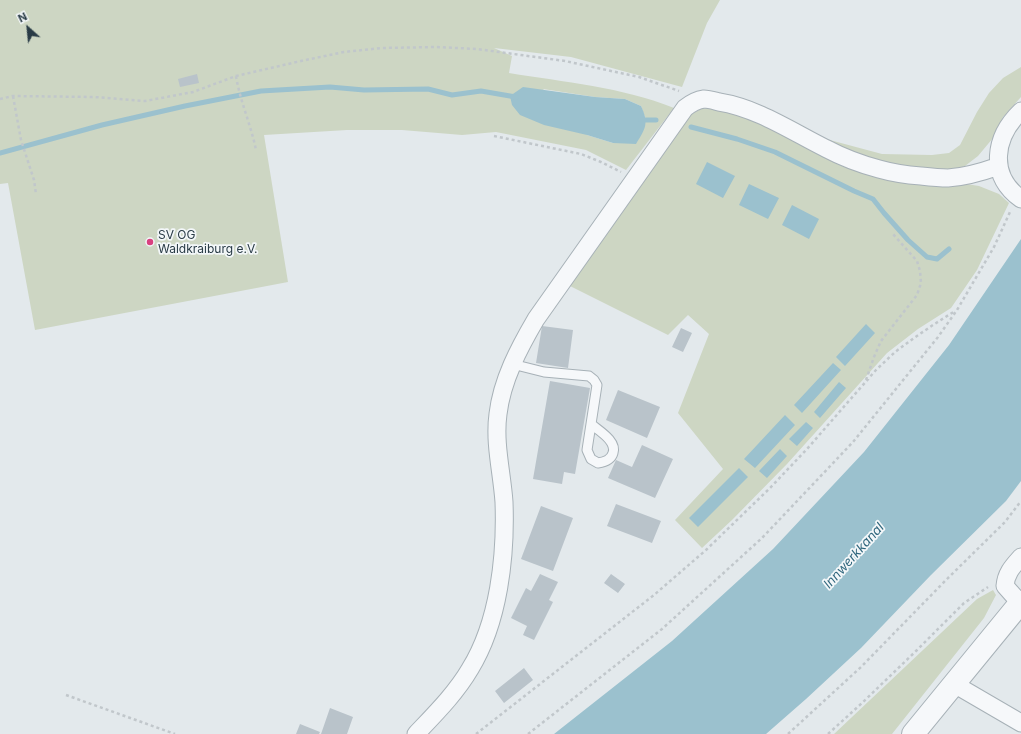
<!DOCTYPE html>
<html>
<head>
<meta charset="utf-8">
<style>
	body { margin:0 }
	#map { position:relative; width:1021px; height:734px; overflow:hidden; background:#e3e9ec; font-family:Inter,sans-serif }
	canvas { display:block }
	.north { position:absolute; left:8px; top:8px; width:40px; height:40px; -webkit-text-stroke:3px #f3f7f9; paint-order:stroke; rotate:333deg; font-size:11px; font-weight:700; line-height:16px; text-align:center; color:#293b46 }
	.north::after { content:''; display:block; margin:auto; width:14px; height:18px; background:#293b46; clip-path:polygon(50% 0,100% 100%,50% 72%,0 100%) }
</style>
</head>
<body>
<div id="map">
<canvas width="1021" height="734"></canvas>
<div class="north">N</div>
</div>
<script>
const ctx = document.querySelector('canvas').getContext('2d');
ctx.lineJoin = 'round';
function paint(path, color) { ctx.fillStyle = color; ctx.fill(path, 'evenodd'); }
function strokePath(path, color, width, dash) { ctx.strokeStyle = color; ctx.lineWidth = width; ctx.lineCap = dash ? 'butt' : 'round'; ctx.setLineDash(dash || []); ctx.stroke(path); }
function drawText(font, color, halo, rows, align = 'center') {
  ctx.font = font + ' Inter,sans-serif'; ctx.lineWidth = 3.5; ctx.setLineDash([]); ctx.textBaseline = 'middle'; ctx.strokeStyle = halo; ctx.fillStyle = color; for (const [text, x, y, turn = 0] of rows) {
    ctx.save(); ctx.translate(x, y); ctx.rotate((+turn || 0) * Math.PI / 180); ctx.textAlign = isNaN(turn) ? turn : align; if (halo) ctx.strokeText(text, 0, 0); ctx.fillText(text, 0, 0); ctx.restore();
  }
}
paint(new Path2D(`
	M 0,0 L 720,0 L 707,23 L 682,87 L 571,57 L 494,48 L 512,56 L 509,73 C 564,82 622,87 674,108 L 626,170 L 586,150 L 496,132 L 462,135 L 402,130 L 347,130 L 264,135 L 288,282 L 35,330 L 8,183 L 0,184 ZM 543,89 L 595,97 L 625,99 L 641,106 L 646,120 L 613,143 L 587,135 Z
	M 1021,67 L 1021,97 L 1003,117 L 993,138 L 978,156 L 965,166 L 950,172 L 868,162 L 826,139 L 882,154 L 932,155 L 949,153 L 960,145 L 977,112 L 989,93 L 1003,78 Z
	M 716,107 L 746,115 L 806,144 L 960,183 L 979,186 L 999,194 L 1009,203 L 977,270 L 951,308 L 918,329 L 887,353 L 787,464 L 732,520 L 702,548 L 675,520 L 723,469 L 678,413 L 709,334 L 688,315 L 668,335 L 568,285 L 688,116 L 701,109 Z
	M 993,590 L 996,595 L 984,618 L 892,734 L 834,734 L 977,599 Z`), '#cdd6c3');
paint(new Path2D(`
	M 523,87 L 595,97 L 625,99 L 641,106 C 649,123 646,128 636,144 L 613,143 L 587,135 L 544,125 L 520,115 L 512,105 L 510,96 Z
	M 707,162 L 735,176 L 723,198 L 696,184 Z
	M 749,184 L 779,198 L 768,219 L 739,205 Z
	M 792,205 L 819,219 L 809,239 L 782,225 Z
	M 1021,239 L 1021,481 L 1006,501 L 931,575 L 861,648 L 806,699 L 766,734 L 554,734 L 672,641 L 773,549 L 864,452 L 949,345 Z
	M 866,324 L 875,333 L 845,366 L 836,357 Z
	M 833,363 L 841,370 L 802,413 L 794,405 Z
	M 839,382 L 846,388 L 820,418 L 814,412 Z
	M 785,415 L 795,425 L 755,468 L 744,459 Z
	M 806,422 L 813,428 L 797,446 L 789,439 Z
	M 780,449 L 787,456 L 767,478 L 759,471 Z
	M 739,468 L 748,477 L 698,527 L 689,518 Z`), '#9bc1ce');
strokePath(new Path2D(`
	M 641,120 L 656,120
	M 691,127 L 737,139 L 775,152 L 854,191 L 873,199 L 884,213 L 908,240 L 927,257 L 937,259 L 949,249
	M 0,153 L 102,125 L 185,106 L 261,91 L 330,87 L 364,90 L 428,89 L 452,95 L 481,91 L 510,96 L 516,97`), '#9bc1ce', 5);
paint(new Path2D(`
	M 197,74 L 199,83 L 180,87 L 178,79 Z
	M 542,326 L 573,330 L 568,368 L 536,363 Z
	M 681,328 L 692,333 L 683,352 L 672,347 Z
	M 550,381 L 590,388 L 575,474 L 564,472 L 562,484 L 533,479 Z
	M 618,390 L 660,407 L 647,438 L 606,420 Z
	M 642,445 L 673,459 L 655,498 L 608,478 L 616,460 L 632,467 Z
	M 616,504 L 661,521 L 652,543 L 607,526 Z
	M 541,506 L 573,518 L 553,571 L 521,559 Z
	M 540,574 L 558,582 L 549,600 L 553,602 L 534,640 L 523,635 L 527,626 L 511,618 L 526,588 L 531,591 Z
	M 611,574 L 625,584 L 618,593 L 604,583 Z
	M 524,668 L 533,680 L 504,703 L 495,691 Z
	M 330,708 L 353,717 L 347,734 L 321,734 Z
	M 300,724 L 320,732 L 319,734 L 296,734 Z`), '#b9c3ca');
const service = new Path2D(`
	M 512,364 L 544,372 L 589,376 L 594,380 L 597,385 L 587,450 L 591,459 L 598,463 C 605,462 611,460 613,453 C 617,441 599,431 591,424`);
const minor = new Path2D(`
	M 1021,111 C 994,137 988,175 1021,199
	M 1020,603 L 1005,586 C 1006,573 1013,566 1021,557
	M 954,684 L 1021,723
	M 416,734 C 435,714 456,693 470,669 C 499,622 506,556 504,502 C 502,473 494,443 498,414 C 502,380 519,348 536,319 L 685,108 C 690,104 697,100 704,99 C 709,99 715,101 719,102 C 757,108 791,131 825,148 C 842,157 860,164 879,169 C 893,173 907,175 921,176 C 930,177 939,178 948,178 C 966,177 982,172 999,166`);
const tertiary = new Path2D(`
	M 913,734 L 1021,602`);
strokePath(service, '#a7b1b7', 11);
strokePath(minor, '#a7b1b7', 19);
strokePath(tertiary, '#a7b1b7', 24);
strokePath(new Path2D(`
	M 236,76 C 240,101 251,125 256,150
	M 13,96 L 21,140 L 34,180 L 36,194
	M 0,99 L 13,96 L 94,97 L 145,101 L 193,92 L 236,76 L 301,61 L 344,52 L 382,48 L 437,47 L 477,49 L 565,61 L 639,77 L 679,91
	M 494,136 L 581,154 L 601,162 L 621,172
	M 866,380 L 874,357 L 881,341 L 917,295 L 921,283 L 920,271 L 917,261 L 893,234
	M 66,695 L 175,734
	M 476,734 L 654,595 L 706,550 L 770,488 L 807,449 L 876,370 L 895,352 L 914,338 L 933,325 L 955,311
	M 528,734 L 662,629 L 762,538 L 853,442 L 938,337 L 957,310 L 994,247 L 1010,212
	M 788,734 L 861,667 L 947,579 L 1005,522 L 1021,501
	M 828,734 L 862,703 L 916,651 L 964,603 L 988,587`), '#c1c7cb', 2.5, [3, 3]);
strokePath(service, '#f6f8fa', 9);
strokePath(minor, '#f6f8fa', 17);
strokePath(tertiary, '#f6f8fa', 22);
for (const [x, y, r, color] of [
	[150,242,4,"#d9407f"]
]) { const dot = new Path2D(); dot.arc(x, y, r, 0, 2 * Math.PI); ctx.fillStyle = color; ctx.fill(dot); strokePath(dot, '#f3f7f9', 1.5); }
drawText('12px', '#293b46', '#f3f7f9', [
	["SV OG",158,235],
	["Waldkraiburg e.V.",158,249]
], 'left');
drawText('italic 13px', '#2f667d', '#f3f7f9', [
	["Innwerkkanal",854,556,-48]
]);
</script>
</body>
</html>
